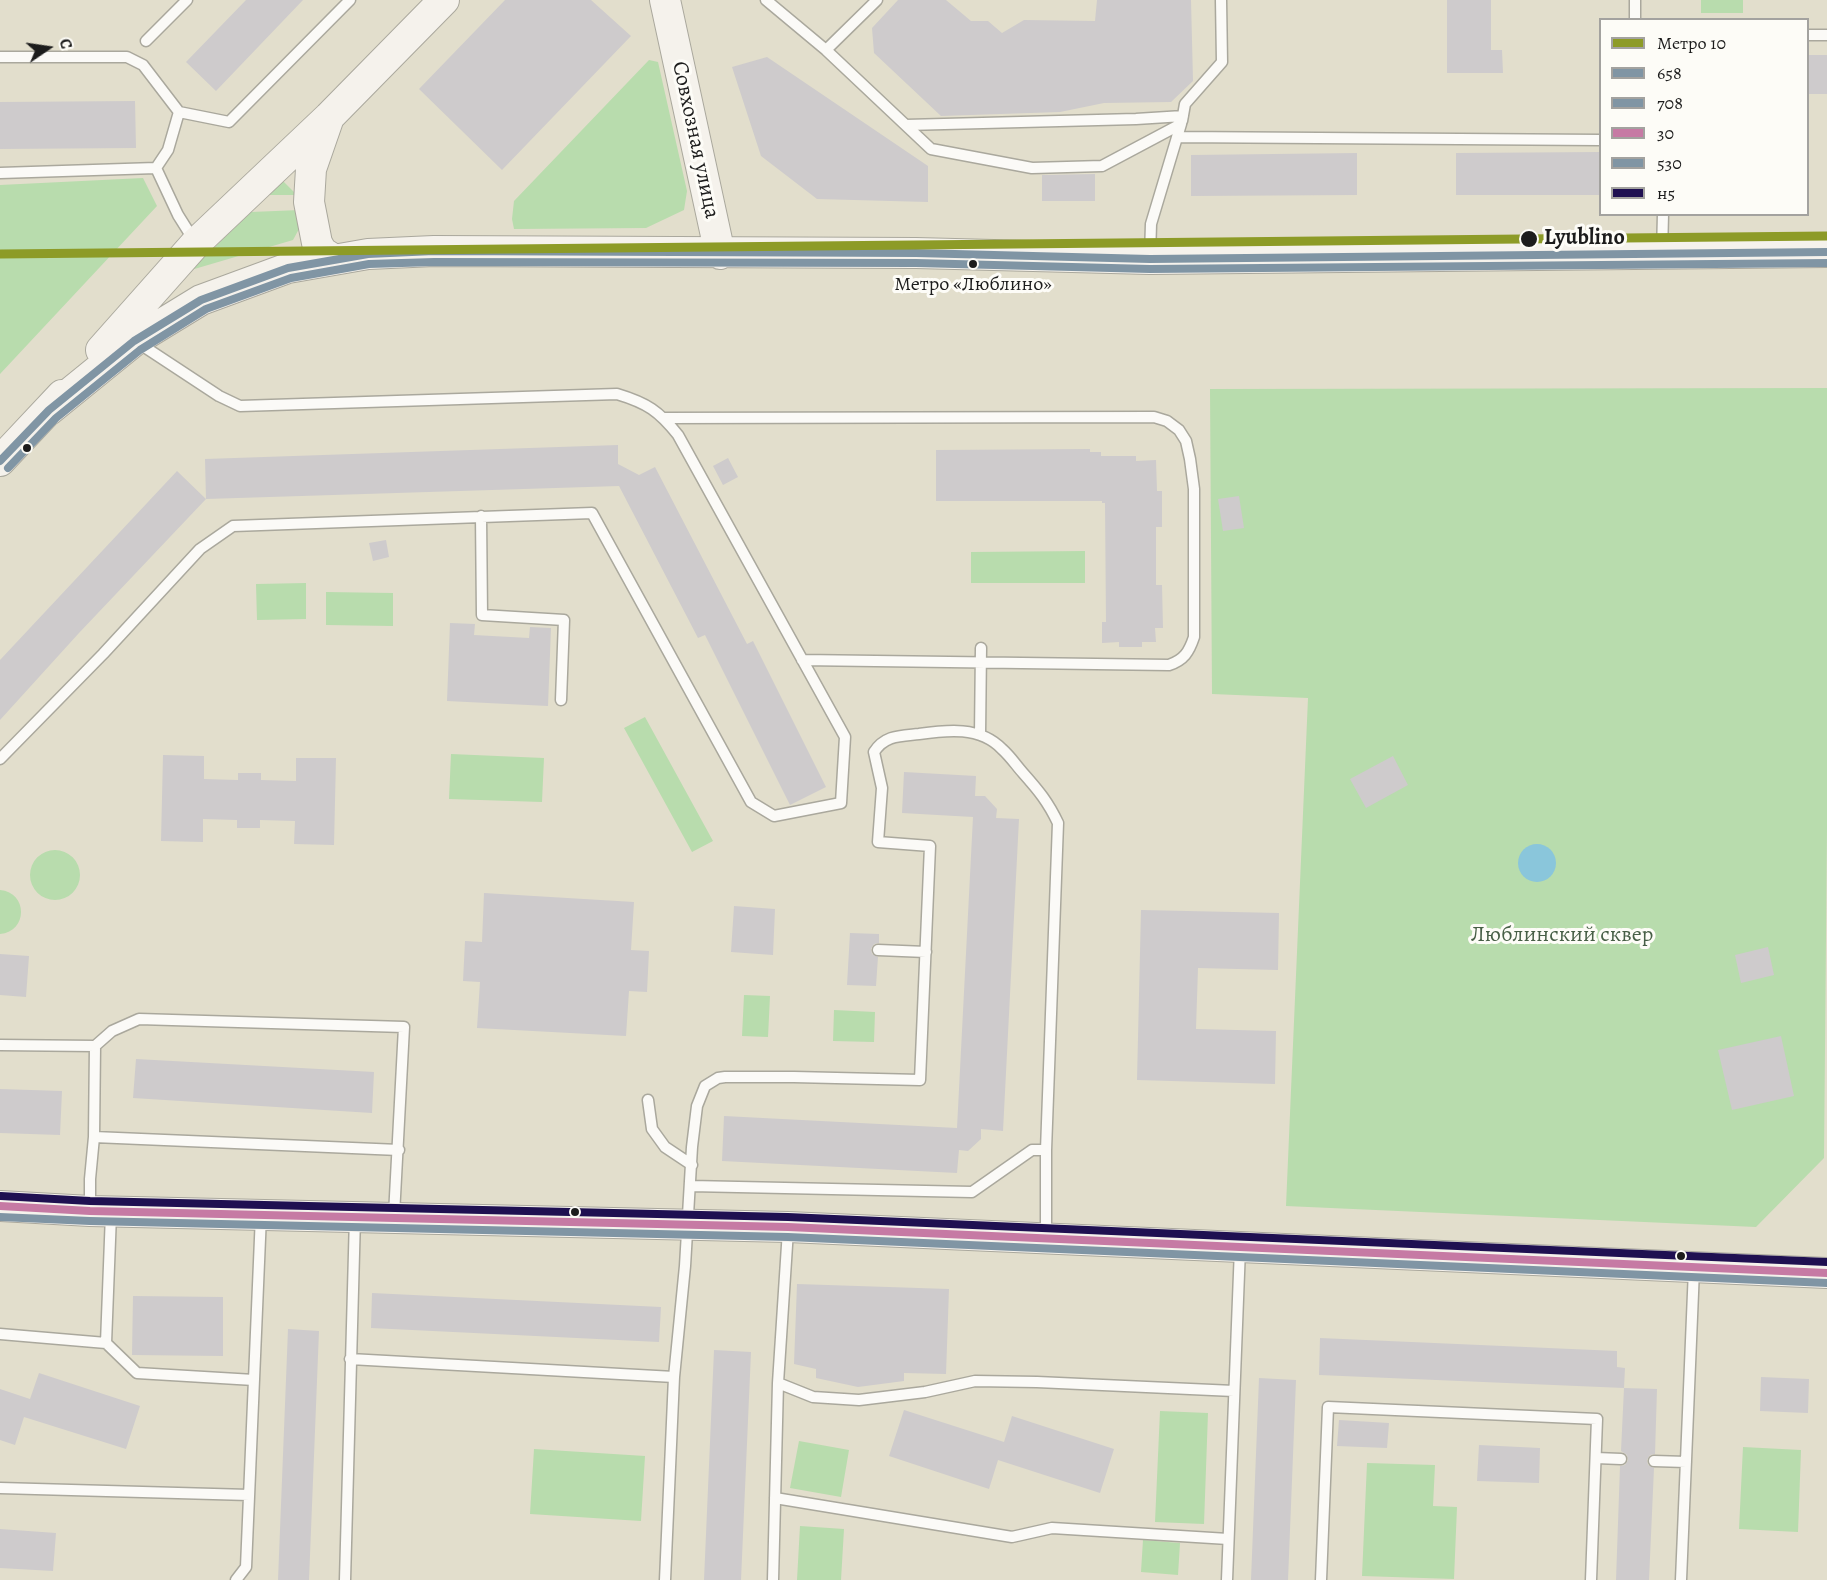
<!DOCTYPE html>
<html>
<head>
<meta charset="utf-8">
<style>
	body { margin:0 }
	#map { position:relative; width:1827px; height:1580px; overflow:hidden; background:#e2decc; font-family:Alegreya,serif }
	canvas { display:block }
	.legend { position:absolute; left:1599px; top:18px; width:210px; height:198px; box-sizing:border-box; background:#fdfcf7; border:2px solid #a3a29f; margin:0; padding:8px 10px; list-style:none; font-size:18px; color:#1c1c1c }
	.legend li { display:flex; align-items:center; gap:12px; height:30px }
	.legend b { width:30px; border:2px solid #a3a29f }
	.north { position:absolute; left:18px; top:18px; width:60px; height:60px; -webkit-text-stroke:4px #fdfcf7; paint-order:stroke; rotate:77deg; font-size:16px; font-weight:700; line-height:24px; text-align:center; color:#1c1c1c }
	.north::after { content:''; display:block; margin:auto; width:21px; height:27px; background:#1c1c1c; clip-path:polygon(50% 0,100% 100%,50% 72%,0 100%) }
</style>
</head>
<body>
<div id="map">
<canvas width="1827" height="1580"></canvas>
<ul class="legend">
<li><b style="height:8px;background:#8d9b27"></b>Метро 10</li>
<li><b style="height:8px;background:#8095a4"></b>658</li>
<li><b style="height:8px;background:#8095a4"></b>708</li>
<li><b style="height:8px;background:#c67aa4"></b>30</li>
<li><b style="height:8px;background:#8095a4"></b>530</li>
<li><b style="height:8px;background:#1f1051"></b>н5</li>
</ul>
<div class="north">С</div>
</div>
<script>
const ctx = document.querySelector('canvas').getContext('2d');
ctx.lineJoin = 'round';
function paint(path, color) { ctx.fillStyle = color; ctx.fill(path, 'evenodd'); }
function strokePath(path, color, width, dash) { ctx.strokeStyle = color; ctx.lineWidth = width; ctx.lineCap = dash ? 'butt' : 'round'; ctx.setLineDash(dash || []); ctx.stroke(path); }
function drawText(font, color, halo, rows, align = 'center') {
  ctx.font = font + ' Alegreya,serif'; ctx.lineWidth = 6; ctx.setLineDash([]); ctx.textBaseline = 'middle'; ctx.strokeStyle = halo; ctx.fillStyle = color; for (const [text, x, y, turn = 0] of rows) {
    ctx.save(); ctx.translate(x, y); ctx.rotate((+turn || 0) * Math.PI / 180); ctx.textAlign = isNaN(turn) ? turn : align; if (halo) ctx.strokeText(text, 0, 0); ctx.fillText(text, 0, 0); ctx.restore();
  }
}
paint(new Path2D(`
	M 1701,0 L 1743,0 L 1743,13 L 1701,13 Z
	M 649,60 L 658,62 L 687,191 L 684,210 L 646,228 L 514,229 L 512,219 L 514,201 Z
	M 143,178 L 157,206 L 0,374 L 0,185 Z
	M 283,181 L 297,195 L 266,195 Z
	M 300,210 L 299,229 L 293,240 L 191,270 L 251,212 Z
	M 1827,388 L 1827,827 L 1824,1158 L 1756,1227 L 1286,1206 L 1308,698 L 1212,694 L 1210,389 Z
	M 1085,551 L 1085,583 L 971,583 L 971,552 Z
	M 306,583 L 306,619 L 257,620 L 256,584 Z
	M 326,592 L 393,593 L 393,626 L 326,625 Z
	M 645,717 L 713,841 L 692,852 L 624,728 Z
	M 451,754 L 544,758 L 542,802 L 449,799 Z
	M30 875a25 25 0 1 1 50 0a25 25 0 1 1-50 0Z
	M 0,890 C 28,892 28,932 0,934 Z
	M 744,995 L 770,996 L 768,1037 L 742,1036 Z
	M 834,1010 L 875,1012 L 874,1042 L 833,1041 Z
	M 1160,1411 L 1208,1413 L 1204,1524 L 1155,1522 Z
	M 799,1441 L 849,1450 L 841,1497 L 790,1488 Z
	M 1743,1447 L 1801,1450 L 1798,1532 L 1739,1529 Z
	M 534,1449 L 645,1456 L 641,1521 L 530,1514 Z
	M 1367,1463 L 1435,1465 L 1433,1506 L 1457,1507 L 1454,1579 L 1362,1576 Z
	M 800,1526 L 844,1529 L 841,1580 L 797,1580 Z
	M 1143,1540 L 1180,1543 L 1178,1575 L 1141,1572 Z`), '#b8dcad');
paint(new Path2D(`
	M1518 863a19 19 0 1 1 38 0a19 19 0 1 1-38 0Z`), '#8ac6db');
paint(new Path2D(`
	M 246,0 L 303,0 L 216,91 L 186,62 Z
	M 505,0 L 591,0 L 631,36 L 502,170 L 419,89 Z
	M 898,0 L 946,0 L 971,21 L 988,21 L 1002,33 L 1024,20 L 1095,21 L 1097,0 L 1191,0 L 1193,81 L 1171,102 L 1104,103 L 1060,112 L 941,116 L 874,53 L 872,28 Z
	M 1447,0 L 1491,0 L 1491,50 L 1502,50 L 1503,73 L 1447,73 Z
	M 1808,55 L 1827,55 L 1827,94 L 1808,94 Z
	M 767,57 L 928,166 L 928,202 L 817,199 L 761,156 L 732,67 Z
	M 135,101 L 136,148 L 0,149 L 0,102 Z
	M 1600,152 L 1600,195 L 1456,195 L 1456,153 Z
	M 1357,153 L 1357,195 L 1191,196 L 1191,155 Z
	M 1095,174 L 1095,201 L 1042,201 L 1042,175 Z
	M 618,445 L 618,464 L 639,475 L 655,467 L 747,644 L 753,641 L 826,787 L 790,805 L 705,635 L 698,638 L 619,486 L 206,499 L 205,459 Z
	M 1090,449 L 1090,452 L 1101,452 L 1101,456 L 1136,456 L 1136,461 L 1156,460 L 1157,491 L 1162,491 L 1162,527 L 1156,527 L 1156,585 L 1162,585 L 1163,628 L 1155,628 L 1156,642 L 1142,642 L 1142,647 L 1119,647 L 1119,642 L 1102,643 L 1102,622 L 1106,622 L 1105,503 L 1102,503 L 1102,501 L 936,501 L 936,450 Z
	M 728,458 L 738,477 L 723,485 L 713,466 Z
	M 177,471 L 206,499 L 79,633 L 0,720 L 0,660 Z
	M 1239,496 L 1244,528 L 1223,531 L 1218,499 Z
	M 386,540 L 389,557 L 373,561 L 369,543 Z
	M 450,623 L 475,624 L 474,635 L 529,638 L 530,627 L 551,628 L 548,706 L 447,701 Z
	M 163,755 L 204,756 L 204,779 L 238,780 L 238,773 L 261,773 L 261,780 L 296,781 L 296,758 L 336,758 L 334,845 L 294,844 L 295,821 L 260,820 L 260,828 L 237,828 L 237,820 L 203,819 L 203,842 L 161,841 Z
	M 1393,756 L 1408,785 L 1366,808 L 1350,779 Z
	M 904,772 L 976,776 L 975,796 L 985,796 L 997,809 L 996,818 L 1019,819 L 1003,1131 L 981,1129 L 981,1139 L 968,1151 L 959,1150 L 957,1173 L 722,1161 L 724,1116 L 957,1128 L 973,817 L 902,813 Z
	M 484,893 L 634,902 L 631,950 L 649,951 L 647,992 L 629,991 L 626,1036 L 477,1028 L 480,982 L 463,981 L 465,941 L 482,942 Z
	M 734,906 L 775,909 L 773,955 L 731,952 Z
	M 1141,910 L 1279,913 L 1278,970 L 1198,968 L 1196,1029 L 1276,1031 L 1275,1084 L 1137,1080 Z
	M 850,933 L 879,934 L 879,943 L 874,944 L 871,949 L 872,954 L 878,957 L 876,986 L 847,985 Z
	M 1768,947 L 1774,975 L 1741,983 L 1735,955 Z
	M 0,954 L 29,956 L 26,997 L 0,995 Z
	M 1781,1036 L 1794,1096 L 1732,1110 L 1718,1050 Z
	M 136,1059 L 374,1072 L 372,1113 L 133,1098 Z
	M 0,1089 L 62,1091 L 60,1135 L 0,1133 Z
	M 797,1284 L 949,1289 L 946,1374 L 904,1373 L 904,1381 L 858,1387 L 816,1378 L 816,1369 L 794,1364 Z
	M 372,1293 L 661,1307 L 659,1342 L 371,1328 Z
	M 133,1296 L 223,1297 L 223,1356 L 132,1355 Z
	M 288,1329 L 319,1331 L 309,1580 L 278,1580 Z
	M 1320,1338 L 1617,1351 L 1617,1367 L 1625,1368 L 1624,1388 L 1319,1375 Z
	M 714,1350 L 751,1352 L 741,1580 L 704,1580 Z
	M 39,1373 L 140,1406 L 126,1449 L 24,1417 L 15,1445 L 0,1440 L 0,1389 L 30,1399 Z
	M 1761,1377 L 1809,1379 L 1808,1413 L 1760,1411 Z
	M 1259,1378 L 1296,1380 L 1288,1580 L 1251,1580 Z
	M 1624,1388 L 1657,1389 L 1655,1454 L 1650,1455 L 1647,1460 L 1648,1465 L 1654,1468 L 1649,1580 L 1616,1580 L 1620,1466 L 1625,1465 L 1628,1460 L 1627,1455 L 1621,1451 Z
	M 904,1410 L 1004,1442 L 1012,1416 L 1114,1449 L 1100,1493 L 998,1460 L 989,1489 L 889,1456 Z
	M 1339,1420 L 1389,1423 L 1387,1448 L 1337,1446 Z
	M 1479,1445 L 1540,1448 L 1539,1483 L 1477,1481 Z
	M 0,1529 L 56,1533 L 53,1571 L 0,1568 Z`), '#cecbcc');
const lane = new Path2D(`
	M 766,0 L 826,50 L 931,149 L 1032,168 L 1102,166 L 1181,124 L 1151,224 L 1150,256
	M 1635,20 L 1635,0
	M 1808,35 L 1827,35
	M 146,41 L 187,0
	M 826,50 L 877,0
	M 0,57 L 127,57 L 143,65 L 179,112 L 168,150 L 156,168
	M 179,112 L 229,122 L 350,0
	M 1182,121 L 1185,104 L 1222,62 L 1221,0
	M 906,125 L 1136,119 L 1183,116
	M 1177,137 L 1600,140
	M 0,173 L 156,168 L 178,215 L 195,242
	M 1662,253 L 1663,214
	M 665,418 L 1154,417 L 1167,421 L 1179,430 L 1186,441 L 1190,459 L 1194,489 L 1194,637 C 1189,652 1184,660 1169,665 L 802,660
	M 481,516 L 482,615 L 564,620 L 561,700
	M 980,735 L 981,648
	M 0,759 L 103,654 L 200,549 L 233,526 L 592,513 L 751,802 L 774,816 L 841,803 L 845,737 L 678,435 C 659,411 647,403 617,394 L 240,406 L 219,396 L 137,342
	M 878,950 L 926,952
	M 0,1045 L 95,1046
	M 648,1100 L 652,1129 L 665,1147 L 692,1165
	M 94,1137 L 399,1150
	M 691,1186 L 972,1192 L 1032,1150 L 1046,1150
	M 90,1209 L 90,1179 L 94,1137 L 95,1046 L 112,1031 L 139,1019 L 404,1027 L 394,1215
	M 0,1334 L 106,1343 L 137,1373 L 254,1380
	M 106,1343 L 111,1214
	M 350,1359 L 674,1377
	M 778,1383 L 813,1397 L 859,1400 L 925,1392 L 975,1381 L 1037,1382 L 1234,1391
	M 1596,1458 L 1621,1459
	M 1654,1461 L 1686,1462
	M 0,1488 L 249,1495
	M 775,1498 L 1012,1537 L 1052,1528 L 1228,1539
	M 236,1580 L 246,1567 L 261,1215
	M 345,1580 L 355,1217
	M 665,1580 L 674,1377 L 685,1266 L 692,1147 L 697,1106 L 705,1086 L 718,1078 L 725,1077 L 794,1077 L 920,1080 L 930,846 L 878,842 L 882,788 L 874,752 C 885,735 900,736 919,734 C 947,730 980,726 1002,749 C 1010,756 1016,765 1023,773 C 1039,791 1048,802 1058,823 L 1046,1150 L 1046,1235
	M 773,1580 L 778,1383 L 788,1230
	M 1227,1580 L 1240,1248
	M 1321,1580 L 1328,1407 L 1597,1419 L 1591,1580
	M 1681,1580 L 1694,1269`);
const secondary = new Path2D(`
	M 665,0 L 720,254
	M 328,120 L 311,169 L 309,202 L 317,243 L 322,252 L 333,259
	M 101,350 L 196,243 L 329,117 L 444,0
	M 49,410 L 134,341 L 201,300 L 288,268 L 368,254 L 434,251 L 916,253 L 1150,259 L 1827,252
	M 0,461 L 62,395
	M 0,1206 L 90,1211 L 788,1227 L 1827,1273`);
strokePath(lane, '#aaa89d', 13);
strokePath(secondary, '#aaa89d', 32);
strokePath(lane, '#fbfaf7', 10);
strokePath(secondary, '#f5f2ec', 30);
strokePath(new Path2D(`
	M 0,461 L 49,410 L 134,341 L 201,300 L 288,268 L 368,254 L 434,251 L 916,253 L 1150,259 L 1827,252`), '#8095a4', 8);
strokePath(new Path2D(`
	M 8,468 L 56,418 L 140,350 L 206,309 L 291,278 L 369,264 L 434,262 L 916,263 L 1150,269 L 1827,263`), '#8095a4', 8);
strokePath(new Path2D(`
	M 0,1206 L 90,1211 L 788,1227 L 1827,1273`), '#c67aa4', 8);
strokePath(new Path2D(`
	M 0,1217 L 90,1221 L 788,1237 L 1827,1283`), '#8095a4', 8);
strokePath(new Path2D(`
	M 1,1196 L 90,1201 L 788,1217 L 1827,1262`), '#1f1051', 8);
strokePath(new Path2D(`
	M 0,254 L 1827,236`), '#8d9b27', 9);
for (const [x, y, r, color] of [
	[1529,239,9,"#1c1c1c"],
	[973,264,5,"#1c1c1c"],
	[27,448,5,"#1c1c1c"],
	[575,1212,5,"#1c1c1c"],
	[1681,1256,5,"#1c1c1c"]
]) { const dot = new Path2D(); dot.arc(x, y, r, 0, 2 * Math.PI); ctx.fillStyle = color; ctx.fill(dot); strokePath(dot, '#fdfcf7', 2); }
drawText('20px', '#1c1c1c', '#fdfcf7', [
	["Метро «Люблино»",973,285]
]);
drawText('22px', '#1c1c1c', '#fdfcf7', [
	["Совхозная улица",695,140,78]
]);
drawText('bold 22px', '#1c1c1c', '#fdfcf7', [
	["Lyublino",1544,239]
], 'left');
drawText('22px', '#475f46', '#fdfcf7', [
	["Люблинский сквер",1562,936]
]);
</script>
</body>
</html>
